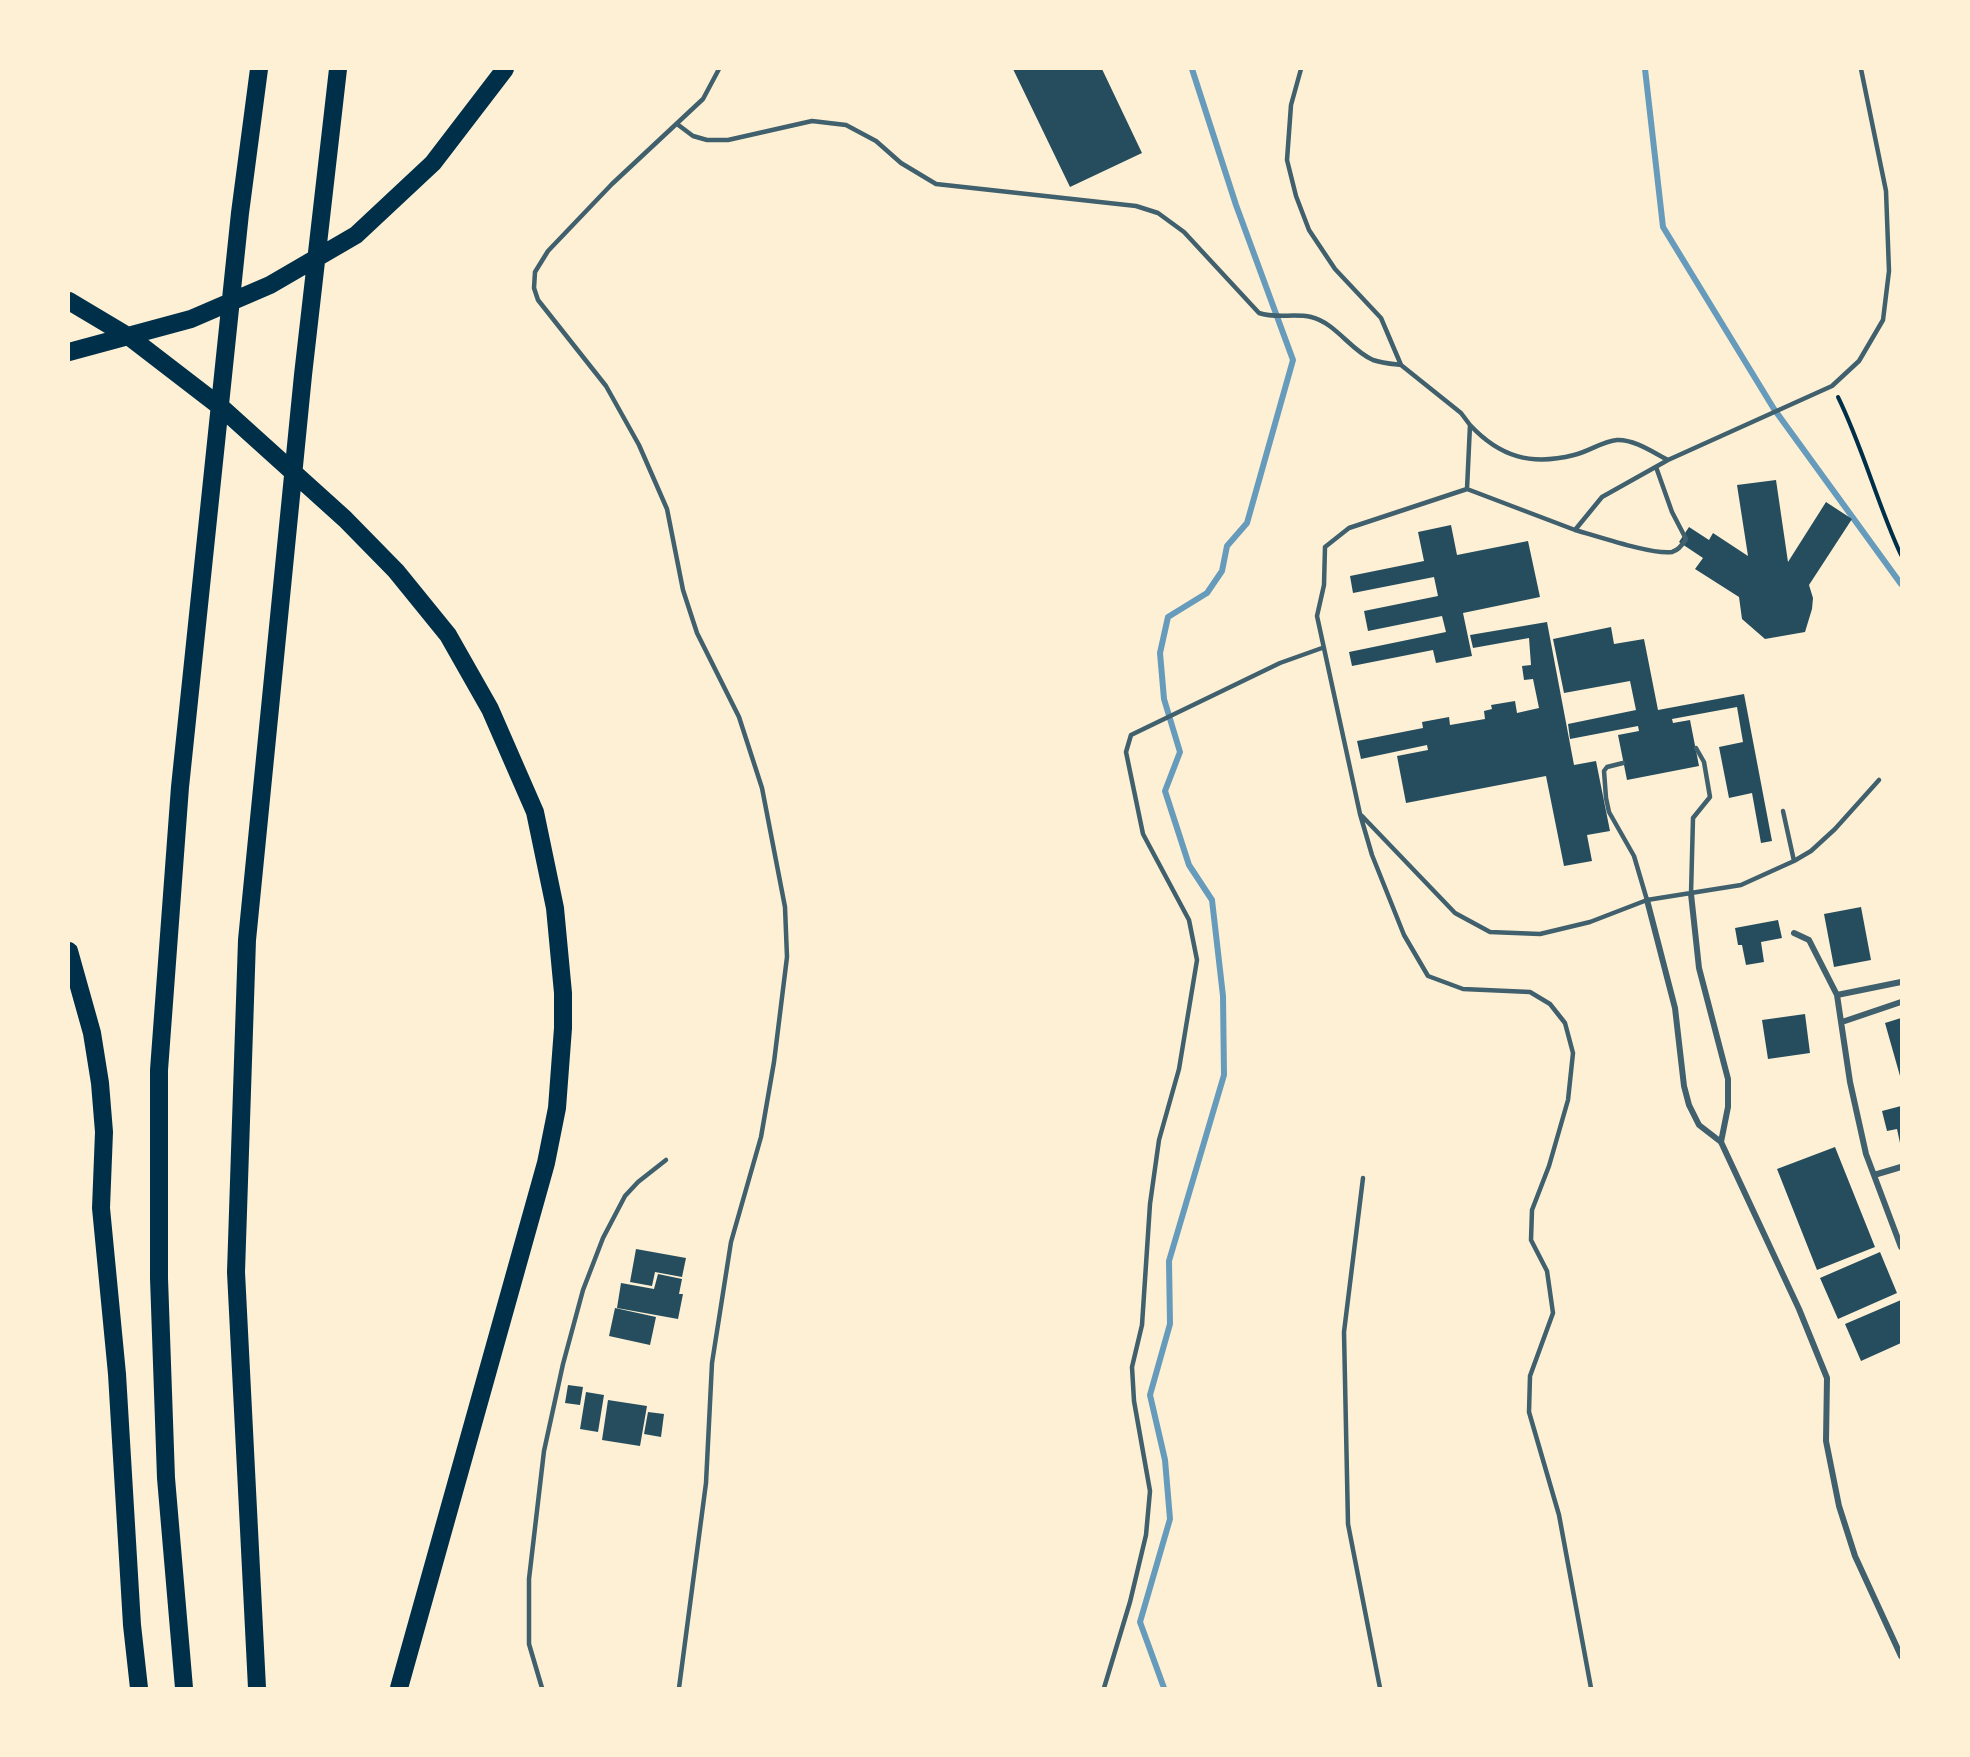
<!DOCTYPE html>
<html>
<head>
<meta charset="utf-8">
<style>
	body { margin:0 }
	#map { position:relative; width:1970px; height:1757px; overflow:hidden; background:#fdf0d5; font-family:"PT Sans",sans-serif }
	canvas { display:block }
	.frame { position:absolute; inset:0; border:70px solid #fdf0d5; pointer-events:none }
</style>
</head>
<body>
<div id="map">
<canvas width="1970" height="1757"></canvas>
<div class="frame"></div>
</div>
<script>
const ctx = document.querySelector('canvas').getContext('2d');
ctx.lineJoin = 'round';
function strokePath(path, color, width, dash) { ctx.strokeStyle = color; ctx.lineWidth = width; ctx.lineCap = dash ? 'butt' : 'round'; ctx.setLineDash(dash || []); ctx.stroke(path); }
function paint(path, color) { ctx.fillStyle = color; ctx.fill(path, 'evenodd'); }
strokePath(new Path2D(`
	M 1645,69 L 1663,227 L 1774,409 L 1901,584
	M 1164,1688 L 1140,1622 L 1170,1519 L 1165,1460 L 1150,1395 L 1170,1324 L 1169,1261 L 1224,1075 L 1223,996 L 1212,900 L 1189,865 L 1165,791 L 1180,752 L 1164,699 L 1160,653 L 1168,617 L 1207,593 L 1222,571 L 1227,546 L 1247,523 L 1293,360 L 1236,205 L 1192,69`), '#669bbc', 6);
paint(new Path2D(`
	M 1013,69 L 1102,69 L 1142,153 L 1070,187 Z
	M 1776,480 L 1788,562 L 1826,502 L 1852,519 L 1809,585 L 1813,598 L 1812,609 L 1805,632 L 1765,639 L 1742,619 L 1739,597 L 1695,569 L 1703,558 L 1679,542 L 1689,527 L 1709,540 L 1713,533 L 1748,556 L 1737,485 Z
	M 1451,525 L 1457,555 L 1528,541 L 1540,597 L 1463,613 L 1472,656 L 1436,663 L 1433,650 L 1352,666 L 1349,652 L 1446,632 L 1442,616 L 1368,631 L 1364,611 L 1438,596 L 1434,577 L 1353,593 L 1350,576 L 1424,561 L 1418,532 Z
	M 1547,622 L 1574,765 L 1596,761 L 1610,831 L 1587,835 L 1592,861 L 1564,866 L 1546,776 L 1406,803 L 1397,756 L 1428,750 L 1427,745 L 1361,759 L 1357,741 L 1423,728 L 1422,722 L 1449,717 L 1450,725 L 1485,719 L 1484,711 L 1492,709 L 1491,705 L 1515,701 L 1517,713 L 1539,708 L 1533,679 L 1524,680 L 1522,666 L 1531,665 L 1529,638 L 1473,648 L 1470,635 Z
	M 1611,627 L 1614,644 L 1644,639 L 1658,710 L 1744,694 L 1772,841 L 1761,843 L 1752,793 L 1729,798 L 1719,747 L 1743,742 L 1737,707 L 1672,719 L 1673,723 L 1690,720 L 1699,766 L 1627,780 L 1618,735 L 1639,731 L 1638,726 L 1570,739 L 1568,724 L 1636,710 L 1630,681 L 1564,693 L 1553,639 Z
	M 1861,907 L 1871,960 L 1834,967 L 1824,914 Z
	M 1778,920 L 1782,938 L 1761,942 L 1764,962 L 1746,965 L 1742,945 L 1738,945 L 1735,928 Z
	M 1805,1014 L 1810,1053 L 1768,1059 L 1762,1020 Z
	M 1901,1018 L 1901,1076 L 1900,1076 L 1885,1023 Z
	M 1901,1106 L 1901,1143 L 1900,1143 L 1897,1129 L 1887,1131 L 1882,1111 Z
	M 1835,1147 L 1875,1247 L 1817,1270 L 1777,1169 Z
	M 636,1249 L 686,1258 L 682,1277 L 655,1272 L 652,1286 L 630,1282 Z
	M 1880,1252 L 1897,1293 L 1838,1319 L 1820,1278 Z
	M 658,1274 L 682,1279 L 679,1294 L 683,1294 L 678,1319 L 617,1308 L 621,1283 L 654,1289 Z
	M 1901,1300 L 1901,1343 L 1861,1361 L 1845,1324 Z
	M 615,1308 L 656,1317 L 650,1345 L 609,1336 Z
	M 568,1385 L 583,1387 L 580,1405 L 565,1403 Z
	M 586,1392 L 604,1395 L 598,1432 L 580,1429 Z
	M 608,1400 L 647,1406 L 640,1446 L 602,1440 Z
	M 648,1412 L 664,1414 L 661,1437 L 644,1434 Z`), '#264d5e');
strokePath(new Path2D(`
	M 1838,397 C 1863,448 1877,503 1901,555`), '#003049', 4);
strokePath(new Path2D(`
	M 1301,69 L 1291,105 L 1287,160 L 1296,196 L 1309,230 L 1335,269 L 1381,318 L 1401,365 L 1461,413 L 1470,425 L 1467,489 L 1575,530 L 1602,497 L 1668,460 L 1832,386 L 1859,361 L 1883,320 L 1889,271 L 1886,191 L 1861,69
	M 677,124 L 693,136 L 707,140 L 728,140 L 812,121 L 846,125 L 876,141 L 901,163 L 936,184 L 1136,206 L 1158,213 L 1184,232 L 1259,313 C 1277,319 1293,313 1311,317 C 1336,323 1350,350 1373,360 C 1382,363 1393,364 1401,365
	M 1470,425 C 1500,457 1531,466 1574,455 C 1588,452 1603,441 1617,440 C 1634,439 1654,453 1668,460
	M 1467,489 L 1349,528 L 1325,547 L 1324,585 L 1317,616 L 1360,814 L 1372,855 L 1404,935 L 1428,976 L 1463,989 L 1530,992 L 1550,1004 L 1565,1023 L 1573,1053 L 1568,1100 L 1549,1166 L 1532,1210 L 1531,1240 L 1547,1271 L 1553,1313 L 1530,1376 L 1529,1412 L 1559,1515 L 1591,1688
	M 1575,530 C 1597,536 1652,555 1672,552 C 1679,550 1683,544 1686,539 L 1672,512 L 1656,467
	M 1623,763 L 1607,767 L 1604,771 L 1606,798 L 1609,812 L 1634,856 L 1647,900
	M 1783,811 L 1794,861
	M 1362,816 L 1455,913 L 1490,932 L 1540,934 L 1590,922 L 1647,900 L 1741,885 L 1794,861 L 1811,851 L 1835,829 L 1879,780
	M 1691,894 L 1693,818 L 1710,797 L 1704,762 L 1696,748
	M 1363,1178 L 1344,1332 L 1348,1524 L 1380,1688
	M 542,1688 L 529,1644 L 529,1579 L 544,1451 L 563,1364 L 583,1290 L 603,1238 L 625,1196 L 638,1182 L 666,1160
	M 679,1688 L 706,1483 L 712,1363 L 731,1242 L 761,1137 L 774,1062 L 787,957 L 785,907 L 762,788 L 739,717 L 697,633 L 683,590 L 667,509 L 639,445 L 606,386 L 538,300 L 534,288 L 535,272 L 548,251 L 612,184 L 703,99 L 719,69
	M 1104,1688 L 1130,1602 L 1146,1535 L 1150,1491 L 1134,1401 L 1132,1367 L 1142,1325 L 1150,1204 L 1159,1140 L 1179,1069 L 1197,960 L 1189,920 L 1143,834 L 1126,752 L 1131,735 L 1280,663 L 1322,648`), '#3f606c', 4.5);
strokePath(new Path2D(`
	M 1691,894 L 1699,968 L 1728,1079 L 1728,1107 L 1721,1142 L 1799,1309 L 1827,1378 L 1826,1441 L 1839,1506 L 1855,1556 L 1901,1656
	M 1647,900 L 1675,1008 L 1684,1086 L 1689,1105 L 1699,1125 L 1721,1142
	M 1794,933 L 1809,940 L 1837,995 L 1850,1082 L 1866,1154 L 1901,1247
	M 1837,995 L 1901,982
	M 1842,1022 L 1901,1002
	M 1874,1175 L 1901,1167`), '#3f606c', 6);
strokePath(new Path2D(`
	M 69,301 L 131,338 L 222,408 L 345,519 L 396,571 L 448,635 L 490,709 L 535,812 L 555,908 L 563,993 L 563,1028 L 557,1108 L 546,1163 L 399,1688
	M 69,352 L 191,319 L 270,285 L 356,235 L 433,163 L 505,69
	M 69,951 L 92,1033 L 100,1083 L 104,1132 L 101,1208 L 117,1374 L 132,1625 L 139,1688
	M 184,1688 L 166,1478 L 159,1278 L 159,1070 L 180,787 L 240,213 L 259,69
	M 257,1688 L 236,1272 L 247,940 L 303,375 L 338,69`), '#003049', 18);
</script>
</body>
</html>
